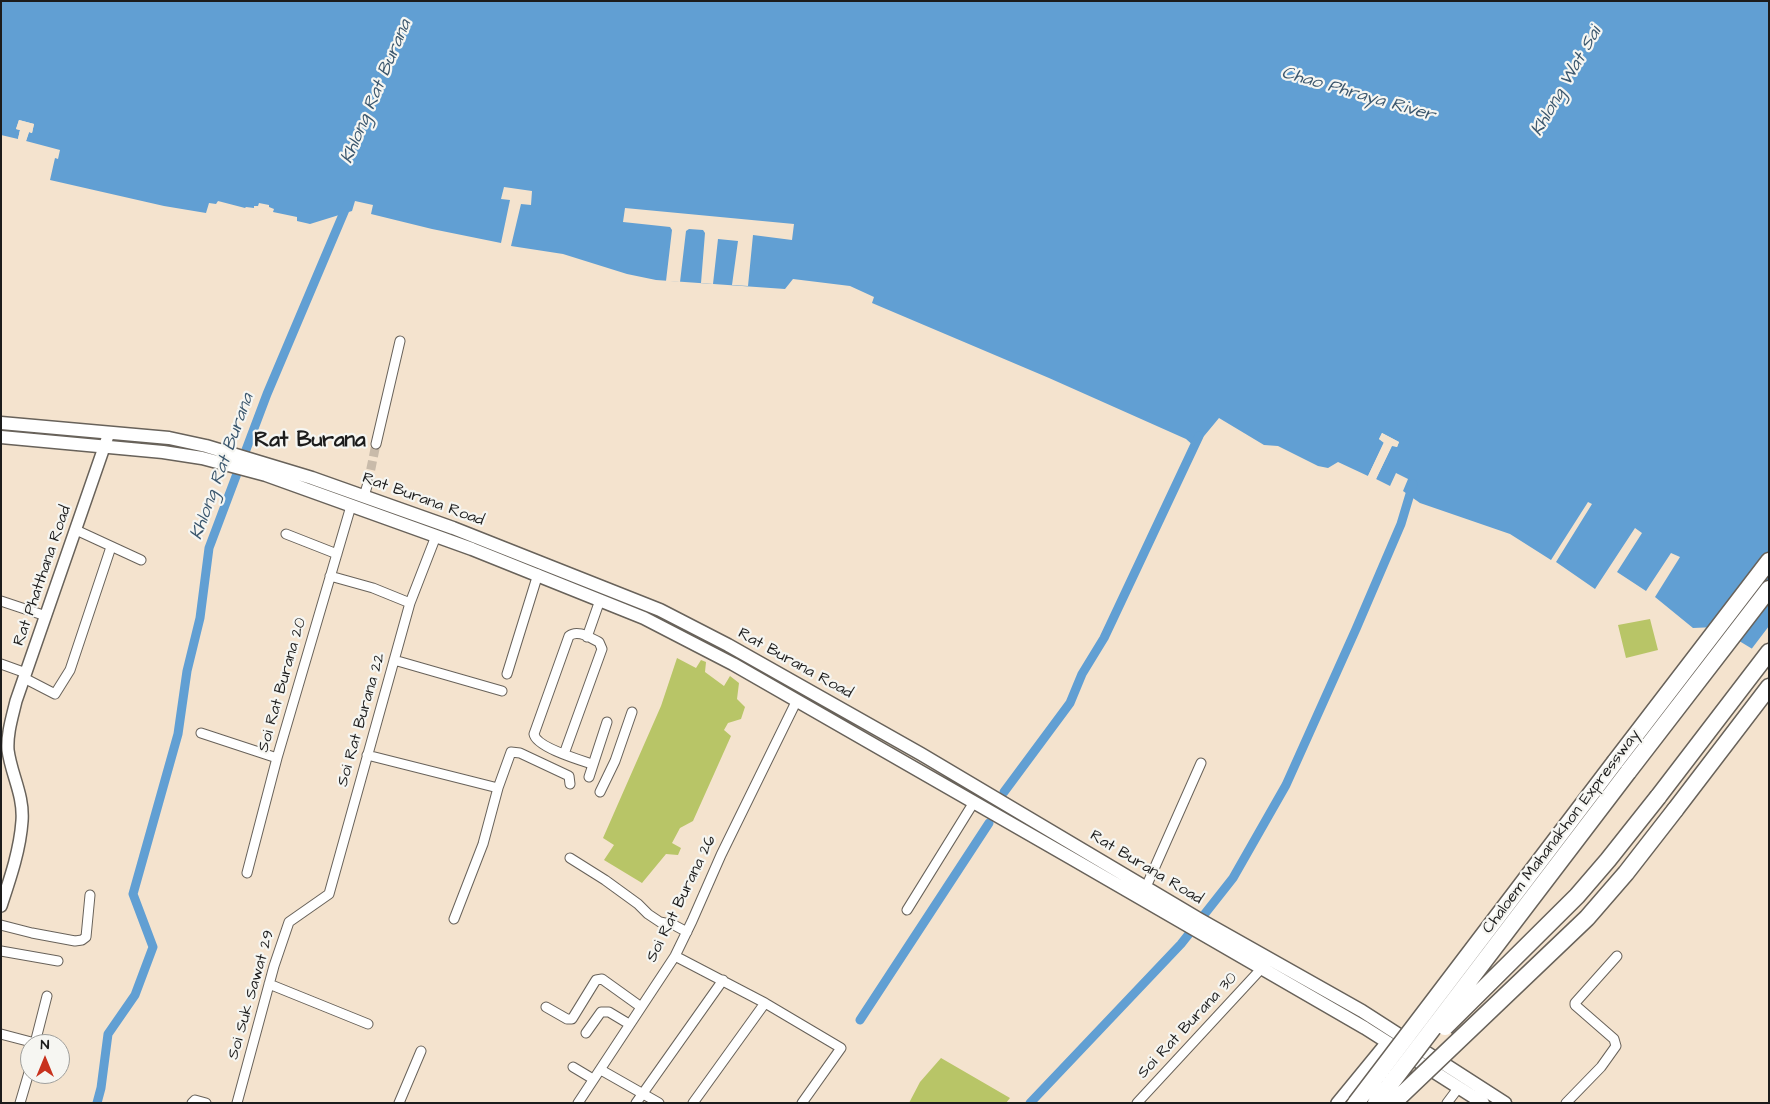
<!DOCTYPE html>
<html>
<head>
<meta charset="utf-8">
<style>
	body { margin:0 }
	#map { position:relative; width:1770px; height:1104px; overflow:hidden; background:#f4e3ce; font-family:"Architects Daughter",sans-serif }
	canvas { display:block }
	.frame { position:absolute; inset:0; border:2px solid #1c1c1c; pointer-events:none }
	.north { position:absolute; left:20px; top:1034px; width:50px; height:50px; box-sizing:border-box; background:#f6f6f2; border:1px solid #9f9f9c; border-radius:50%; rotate:0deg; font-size:14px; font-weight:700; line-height:20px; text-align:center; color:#1c1c1c }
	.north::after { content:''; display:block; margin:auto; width:18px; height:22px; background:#c8321e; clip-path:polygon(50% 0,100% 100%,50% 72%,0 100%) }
</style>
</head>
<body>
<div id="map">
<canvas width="1770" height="1104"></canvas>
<div class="frame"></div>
<div class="north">N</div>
</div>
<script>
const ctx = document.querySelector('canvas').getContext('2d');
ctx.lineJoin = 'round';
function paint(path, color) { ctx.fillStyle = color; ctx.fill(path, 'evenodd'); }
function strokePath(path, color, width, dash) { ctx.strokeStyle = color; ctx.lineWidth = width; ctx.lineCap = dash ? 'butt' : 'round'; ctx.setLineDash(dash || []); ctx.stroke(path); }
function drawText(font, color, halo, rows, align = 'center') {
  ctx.font = font + ' "Architects Daughter",sans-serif'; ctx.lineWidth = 4.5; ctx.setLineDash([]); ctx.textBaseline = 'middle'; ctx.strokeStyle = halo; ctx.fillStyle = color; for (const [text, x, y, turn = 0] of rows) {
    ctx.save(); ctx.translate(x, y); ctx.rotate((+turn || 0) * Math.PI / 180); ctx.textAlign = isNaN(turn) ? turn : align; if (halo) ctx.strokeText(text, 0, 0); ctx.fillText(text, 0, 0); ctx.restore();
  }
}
paint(new Path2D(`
	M 1650,619 L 1658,650 L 1626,658 L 1618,625 Z
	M 677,658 L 696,668 L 701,660 L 706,662 L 705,672 L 724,686 L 730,676 L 739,683 L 737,699 L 745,707 L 741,719 L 728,723 L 724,730 L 731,736 L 693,821 L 680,828 L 672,843 L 681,848 L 678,855 L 666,854 L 642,883 L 604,860 L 614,845 L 603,838 L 661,706 Z
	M 941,1058 L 1010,1098 L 1006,1103 L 909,1103 L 920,1082 Z`), '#b8c567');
paint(new Path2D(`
	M 1,1 L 1769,1 L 1769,659 L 1716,627 L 1693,628 L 1655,597 L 1680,557 L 1671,553 L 1646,591 L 1617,572 L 1642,533 L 1635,528 L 1595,589 L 1556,562 L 1592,504 L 1588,502 L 1551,560 L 1510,534 L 1420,503 L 1403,491 L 1408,479 L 1396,473 L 1390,486 L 1376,479 L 1392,445 L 1397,447 L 1399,442 L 1382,433 L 1379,439 L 1384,442 L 1368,476 L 1338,462 L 1328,468 L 1318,466 L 1278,446 L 1264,445 L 1219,418 L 1195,447 L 1186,439 L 1049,378 L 872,303 L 874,297 L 850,286 L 793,279 L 785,289 L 656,280 L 627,274 L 563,254 L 511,246 L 521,204 L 531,205 L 532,191 L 504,187 L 501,199 L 510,200 L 501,243 L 432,229 L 371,214 L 373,205 L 355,201 L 352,211 L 310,224 L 297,221 L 297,217 L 273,212 L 274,209 L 269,207 L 269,205 L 259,203 L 258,206 L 254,206 L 254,208 L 246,207 L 245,208 L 218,201 L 216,204 L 209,203 L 206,213 L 164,206 L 50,180 L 55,158 L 58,159 L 60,150 L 26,141 L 29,132 L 32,133 L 34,124 L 19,120 L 16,129 L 20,130 L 18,139 L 1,135 Z`), '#619fd3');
paint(new Path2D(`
	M 19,120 L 34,124 L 32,133 L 29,132 L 26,141 L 24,141 L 26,131 L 30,130 L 31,126 L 20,123 L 19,127 L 23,130 L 20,140 L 18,139 L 20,130 L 16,129 Z
	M 625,208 L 794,224 L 792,240 L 753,235 L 748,286 L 732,285 L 738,241 L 718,239 L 713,284 L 701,283 L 705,233 L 703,230 L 689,229 L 686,231 L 680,282 L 666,281 L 672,230 L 670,227 L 623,222 Z
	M 1382,433 L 1399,442 L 1397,447 L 1392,446 L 1376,479 L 1374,478 L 1390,444 L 1396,443 L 1383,436 L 1382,438 L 1386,441 L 1386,443 L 1370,477 L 1368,476 L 1384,443 L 1379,439 Z
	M 1769,626 L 1769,661 L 1750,651 Z`), '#f4e3ce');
strokePath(new Path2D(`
	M 1004,792 L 1070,703 L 1082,674 L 1104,638 L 1199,436
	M 860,1020 L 989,823
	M 97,1103 L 101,1088 L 108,1034 L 135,995 L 153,947 L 133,894 L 178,734 L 187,671 L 200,618 L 209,548 L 267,394 L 347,205
	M 1030,1103 L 1181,944 L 1233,878 L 1286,785 L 1356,629 L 1401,524 L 1413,484`), '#619fd3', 9);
strokePath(new Path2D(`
	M 368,483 L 376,444`), '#c9bbaa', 9, [9, 4.5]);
const minor = new Path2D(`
	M 376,444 L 400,341
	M 364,496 L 368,483
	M 76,530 L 141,560
	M 286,534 L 337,554
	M 330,576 L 373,588 L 410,603
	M 1,601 L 46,616
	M 587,637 L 600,600
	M 394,660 L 502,691
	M 1,664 L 26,673
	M 507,674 L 538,574
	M 24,678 L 55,694 L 70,670 L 111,547
	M 201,733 L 277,758
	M 564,754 L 602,649 L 599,642 C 590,638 578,629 569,636 L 534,734 C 536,747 580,760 592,764
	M 367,755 L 498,788
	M 589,777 L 607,722
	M 600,792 L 615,761 L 632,712
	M 570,858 L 605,880 L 638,904 L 648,914 L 660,922 L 674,925 L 687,932
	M 247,873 L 277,758 L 351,506
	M 1146,887 L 1201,763
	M 907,910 L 974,802
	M 454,919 L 483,844 L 498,788 L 511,752 L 520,753 L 569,776 L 570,784
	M 1,925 L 32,933 L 75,941 L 82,940 L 86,937 L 90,895
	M 1,951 L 58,961
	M 675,956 L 765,1003 L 841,1048 L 802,1103
	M 269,984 L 368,1024
	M 546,1007 L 567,1019 L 572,1019 L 596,980 L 602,979 L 641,1007
	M 586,1033 L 601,1012 L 609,1012 L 629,1024
	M 1,1034 L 35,1043 L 47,996
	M 573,1067 L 593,1079
	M 601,1070 L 659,1103
	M 20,1103 L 30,1069
	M 192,1103 L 195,1100 L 206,1103
	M 237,1103 L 274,966 L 289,922 L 329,894 L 410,603 L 436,536
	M 399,1103 L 421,1051
	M 578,1103 L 675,956 L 692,921 L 721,855 L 797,700
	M 636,1103 L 723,980
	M 693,1103 L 765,1003
	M 1137,1103 L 1261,969
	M 1447,1103 L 1459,1087
	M 1566,1103 L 1601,1067 L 1616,1046 L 1614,1039 L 1575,1005 L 1575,1003 L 1617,956`);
const tertiary = new Path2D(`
	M 1,906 C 10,879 20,850 22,821 C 24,795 11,774 8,750 C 7,733 12,718 16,701 L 109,433
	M 1337,1103 L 1387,1042`);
const secondary = new Path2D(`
	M 1,423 L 169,438 L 206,446 L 312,478 L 453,528 L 660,610 L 728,645 L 921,754 L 1197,918 L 1362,1011 L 1505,1103
	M 1,437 L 163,452 L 202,458 L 266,475 L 472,549 L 644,618 L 733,664 L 1071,858 L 1365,1028 L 1483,1103`);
const motorway = new Path2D(`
	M 1615,762 L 1769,561
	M 1628,772 L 1769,589
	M 1658,797 L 1769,652
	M 1675,810 L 1769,687`);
strokePath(minor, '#68625a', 11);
strokePath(tertiary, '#68625a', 14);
strokePath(secondary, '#68625a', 15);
strokePath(motorway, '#68625a', 19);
strokePath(minor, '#fff', 9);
strokePath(tertiary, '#fff', 11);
strokePath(secondary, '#fff', 12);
strokePath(motorway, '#fff', 16);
const motorwayBridge = new Path2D(`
	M 1445,1027 L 1577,896 L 1608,860 L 1658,797
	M 1356,1103 L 1615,762
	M 1376,1103 L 1628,772
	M 1393,1103 L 1587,918 L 1626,873 L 1675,810`);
strokePath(motorwayBridge, '#68625a', 19, []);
strokePath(motorwayBridge, '#fff', 16);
drawText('16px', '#1c1c1c', '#f6f6f2', [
	["Rat Burana Road",423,500,20],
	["Rat Phatthana Road",43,576,-71],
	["Rat Burana Road",795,664,29],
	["Soi Rat Burana 20",283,685,-74],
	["Soi Rat Burana 22",362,720,-74],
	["Chaloem Mahanakhon Expressway",1562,832,-53],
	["Rat Burana Road",1146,868,31],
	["Soi Rat Burana 26",682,899,-64],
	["Soi Suk Sawat 29",252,995,-74],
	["Soi Rat Burana 30",1188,1026,-47]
]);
drawText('italic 18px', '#3b576e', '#f6f6f2', [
	["Khlong Wat Sai",1567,82,-60],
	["Khlong Rat Burana",377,92,-67],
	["Chao Phraya River",1358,95,16],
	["Khlong Rat Burana",223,467,-70]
]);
drawText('bold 21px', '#1c1c1c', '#f6f6f2', [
	["Rat Burana",310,442]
]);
</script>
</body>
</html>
